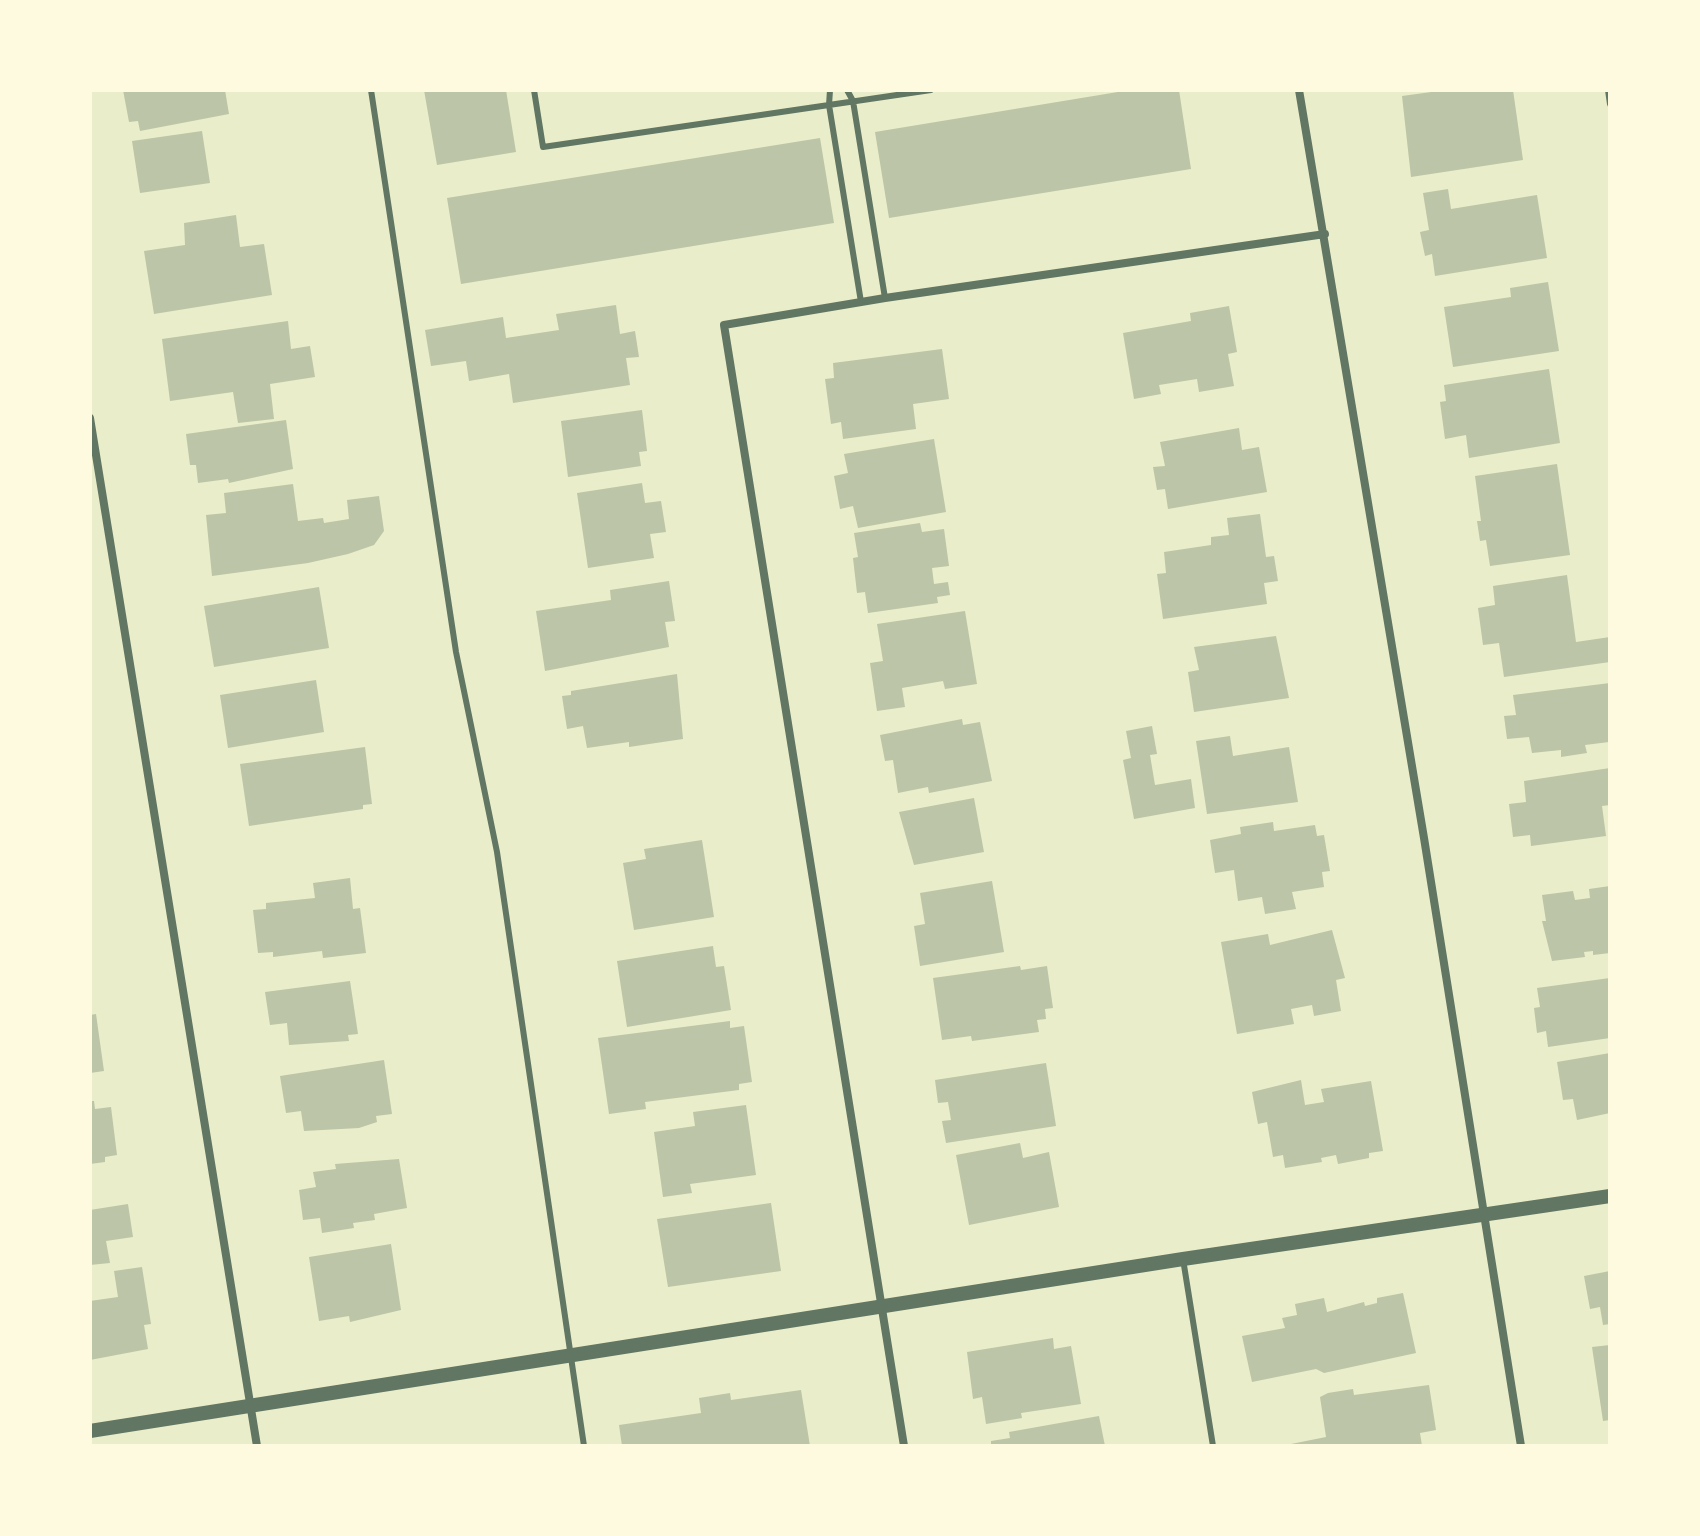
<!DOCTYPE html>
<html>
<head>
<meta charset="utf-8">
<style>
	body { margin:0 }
	#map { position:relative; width:1700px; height:1536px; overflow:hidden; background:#e9edc9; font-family:"Sofia Sans Condensed",sans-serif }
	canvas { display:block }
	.frame { position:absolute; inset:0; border:92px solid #fefae0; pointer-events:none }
</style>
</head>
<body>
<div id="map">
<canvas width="1700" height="1536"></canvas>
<div class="frame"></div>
</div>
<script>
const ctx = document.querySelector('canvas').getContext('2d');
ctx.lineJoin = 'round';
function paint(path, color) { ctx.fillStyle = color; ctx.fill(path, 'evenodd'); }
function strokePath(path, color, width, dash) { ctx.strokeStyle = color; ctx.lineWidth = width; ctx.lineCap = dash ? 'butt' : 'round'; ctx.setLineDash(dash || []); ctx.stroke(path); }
paint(new Path2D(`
	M 123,90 L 225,90 L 229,114 L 140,131 L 138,121 L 129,122 Z
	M 424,90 L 506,90 L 516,152 L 437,165 Z
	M 1130,90 L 1179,90 L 1191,169 L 889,218 L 875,132 Z
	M 1446,90 L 1513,90 L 1523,160 L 1411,177 L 1402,96 Z
	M 202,131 L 210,183 L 140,193 L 132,141 Z
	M 820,138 L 834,223 L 461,284 L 447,198 Z
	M 1448,189 L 1451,209 L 1537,195 L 1547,258 L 1435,276 L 1432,254 L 1425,256 L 1420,232 L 1429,230 L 1423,193 Z
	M 236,215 L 240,247 L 264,244 L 272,295 L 154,314 L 144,251 L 185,245 L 184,223 Z
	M 1548,282 L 1559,351 L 1453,367 L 1444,307 L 1511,297 L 1510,288 Z
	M 616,305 L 620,334 L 635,331 L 639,357 L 626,358 L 630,385 L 513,403 L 509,374 L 469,381 L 466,361 L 431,366 L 425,330 L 503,317 L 506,338 L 559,330 L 556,314 Z
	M 1229,306 L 1237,352 L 1228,354 L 1234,386 L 1199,392 L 1197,379 L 1159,385 L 1161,394 L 1134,399 L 1123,333 L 1191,321 L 1190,313 Z
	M 288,321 L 291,349 L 310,346 L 315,377 L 270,384 L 274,419 L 238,423 L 233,392 L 170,401 L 162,339 Z
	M 942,349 L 949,399 L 913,404 L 916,429 L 843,439 L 841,422 L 831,424 L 825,379 L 834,378 L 833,363 Z
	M 1549,369 L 1560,443 L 1469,458 L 1466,435 L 1445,439 L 1440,402 L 1446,401 L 1444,385 Z
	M 642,410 L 647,451 L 639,452 L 641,466 L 568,477 L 561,421 Z
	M 286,420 L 293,469 L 229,483 L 228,479 L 198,483 L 196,465 L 190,465 L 186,434 Z
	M 1239,428 L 1242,450 L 1259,447 L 1267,492 L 1168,509 L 1165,489 L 1157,490 L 1153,467 L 1165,466 L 1160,442 Z
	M 934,439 L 946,512 L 858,528 L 853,506 L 840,509 L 834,476 L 848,473 L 844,454 Z
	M 1557,464 L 1570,555 L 1490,566 L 1486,540 L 1480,541 L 1477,521 L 1481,521 L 1475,476 Z
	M 642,483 L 645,503 L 661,501 L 666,532 L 650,534 L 654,558 L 588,568 L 577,493 Z
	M 293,484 L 298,521 L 323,518 L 324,523 L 349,519 L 347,500 L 379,496 L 384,531 L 374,545 L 348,554 L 308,563 L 212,576 L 206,515 L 226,513 L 224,493 Z
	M 1260,514 L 1266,557 L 1274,556 L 1278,581 L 1264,583 L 1267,604 L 1163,619 L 1157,574 L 1166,573 L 1164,552 L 1211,545 L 1211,537 L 1229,535 L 1227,518 Z
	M 920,523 L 922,532 L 944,529 L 949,566 L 932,568 L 934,584 L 948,582 L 950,595 L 937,597 L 938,603 L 868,613 L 865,592 L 857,593 L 853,558 L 858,557 L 854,533 Z
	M 1567,575 L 1576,642 L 1610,637 L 1610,662 L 1504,677 L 1499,643 L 1483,645 L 1478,608 L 1495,605 L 1493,586 Z
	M 669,581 L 675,621 L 665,622 L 669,647 L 545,671 L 536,611 L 611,600 L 610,590 Z
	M 319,587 L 329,648 L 214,667 L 204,606 Z
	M 965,611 L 977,684 L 945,689 L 943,681 L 902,688 L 905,707 L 877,711 L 870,663 L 883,661 L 877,624 Z
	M 1276,636 L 1289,698 L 1194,712 L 1188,672 L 1199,670 L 1194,647 Z
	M 677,674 L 683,739 L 629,747 L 629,742 L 587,748 L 583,726 L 567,729 L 562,696 L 571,695 L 571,691 Z
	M 316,680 L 324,732 L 228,748 L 220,695 Z
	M 1610,683 L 1609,742 L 1585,745 L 1587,753 L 1561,757 L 1561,750 L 1532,753 L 1529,737 L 1507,739 L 1504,716 L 1516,715 L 1513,695 Z
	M 962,719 L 963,725 L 980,722 L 992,781 L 929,793 L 928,787 L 898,793 L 893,760 L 885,761 L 880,735 Z
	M 1152,726 L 1157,754 L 1150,755 L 1155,785 L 1191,779 L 1195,808 L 1134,819 L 1123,760 L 1131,758 L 1126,731 Z
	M 1230,736 L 1233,756 L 1289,747 L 1298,802 L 1207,814 L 1196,741 Z
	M 365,747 L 372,804 L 363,805 L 363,809 L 249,826 L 240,764 Z
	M 1610,768 L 1610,805 L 1602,806 L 1606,836 L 1531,846 L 1530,835 L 1513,837 L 1509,804 L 1526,802 L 1524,781 Z
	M 974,798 L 984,852 L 914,865 L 899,812 Z
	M 1273,822 L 1274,831 L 1315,825 L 1317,836 L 1324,835 L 1330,871 L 1322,872 L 1324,887 L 1292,892 L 1296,909 L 1265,914 L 1262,897 L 1238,901 L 1234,870 L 1215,873 L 1210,840 L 1241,834 L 1240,827 Z
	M 702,840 L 714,917 L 634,930 L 623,863 L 646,859 L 644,849 Z
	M 350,878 L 353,909 L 360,908 L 366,953 L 323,958 L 322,951 L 273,957 L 273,952 L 258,953 L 253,910 L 266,909 L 266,903 L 315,898 L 313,883 Z
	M 992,881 L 1004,952 L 920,966 L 914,926 L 925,924 L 920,893 Z
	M 1610,886 L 1610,953 L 1593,955 L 1593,951 L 1584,952 L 1585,957 L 1552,961 L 1542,921 L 1546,921 L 1542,895 L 1573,891 L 1575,900 L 1590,898 L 1589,889 Z
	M 1332,930 L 1345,978 L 1336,980 L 1341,1011 L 1314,1016 L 1312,1005 L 1291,1009 L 1294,1024 L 1237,1034 L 1221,942 L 1268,934 L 1270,945 Z
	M 713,946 L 716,967 L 724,966 L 731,1010 L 627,1027 L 617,961 Z
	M 1020,966 L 1021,970 L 1047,966 L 1053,1008 L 1045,1009 L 1046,1019 L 1037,1020 L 1039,1032 L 972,1041 L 971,1036 L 942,1040 L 933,978 Z
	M 1610,978 L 1610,1038 L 1548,1047 L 1546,1031 L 1537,1033 L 1534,1008 L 1540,1007 L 1537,988 Z
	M 350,981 L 358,1034 L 348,1035 L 349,1041 L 289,1045 L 287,1023 L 270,1025 L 265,992 Z
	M 96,1014 L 104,1071 L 90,1073 L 90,1015 Z
	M 730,1021 L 730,1028 L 744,1026 L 752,1082 L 739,1084 L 739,1090 L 645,1102 L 646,1109 L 609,1114 L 598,1038 Z
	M 1610,1053 L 1610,1113 L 1577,1120 L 1573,1099 L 1563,1100 L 1557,1062 Z
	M 384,1060 L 392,1114 L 376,1116 L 377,1122 L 359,1128 L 304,1131 L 301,1111 L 286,1113 L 280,1076 Z
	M 1046,1063 L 1056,1126 L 946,1143 L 942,1121 L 951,1120 L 948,1102 L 938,1103 L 935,1080 Z
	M 1301,1080 L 1305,1105 L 1324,1102 L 1321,1089 L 1371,1081 L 1383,1151 L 1369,1153 L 1369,1158 L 1338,1164 L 1336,1155 L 1321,1158 L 1322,1162 L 1285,1168 L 1283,1155 L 1273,1157 L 1267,1122 L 1258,1124 L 1252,1092 Z
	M 90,1101 L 94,1101 L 95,1109 L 111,1107 L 117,1155 L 105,1157 L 105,1162 L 90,1164 Z
	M 746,1105 L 756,1175 L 690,1184 L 692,1193 L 663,1197 L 654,1132 L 695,1126 L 693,1112 Z
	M 1020,1143 L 1023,1158 L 1049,1152 L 1059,1207 L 969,1225 L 956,1155 Z
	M 399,1159 L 407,1208 L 374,1214 L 375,1220 L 353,1223 L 354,1228 L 322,1233 L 320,1218 L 303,1220 L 299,1190 L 316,1187 L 313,1172 L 336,1169 L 335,1164 Z
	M 771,1203 L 781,1271 L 668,1287 L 657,1219 Z
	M 128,1204 L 133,1237 L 106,1241 L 110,1263 L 90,1265 L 90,1210 Z
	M 391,1244 L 401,1310 L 350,1322 L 349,1316 L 319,1321 L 309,1257 Z
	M 142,1267 L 151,1324 L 144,1325 L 148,1349 L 90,1360 L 90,1301 L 118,1297 L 114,1271 Z
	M 1610,1271 L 1610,1324 L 1603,1325 L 1600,1307 L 1590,1309 L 1584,1276 Z
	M 1403,1293 L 1416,1353 L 1324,1373 L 1316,1369 L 1252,1382 L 1242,1336 L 1285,1328 L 1282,1318 L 1297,1315 L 1295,1304 L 1324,1298 L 1327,1312 L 1364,1302 L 1365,1306 L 1377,1303 L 1377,1298 Z
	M 1053,1338 L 1054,1349 L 1071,1346 L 1081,1404 L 1021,1413 L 1022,1418 L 986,1424 L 982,1397 L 973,1399 L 967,1352 Z
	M 1610,1345 L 1610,1420 L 1603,1421 L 1592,1347 Z
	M 1429,1385 L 1436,1430 L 1420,1433 L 1422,1446 L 1281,1446 L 1326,1437 L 1320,1397 L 1328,1393 L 1353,1389 L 1354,1395 Z
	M 801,1390 L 810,1446 L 622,1446 L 619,1425 L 701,1413 L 699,1398 L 730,1393 L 731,1400 Z
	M 1099,1416 L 1105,1446 L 991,1446 L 991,1441 L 1010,1438 L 1009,1432 Z`), '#bcc5a7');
strokePath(new Path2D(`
	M 371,90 L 456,652 L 497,852 L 584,1446
	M 534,90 L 543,147 L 931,90
	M 830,90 L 829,105 L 861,302
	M 847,90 L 853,101 L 885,298
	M 1608,90 L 1610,104
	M 1183,1259 L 1213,1446`), '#617663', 6);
strokePath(new Path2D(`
	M 1299,90 L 1424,838 L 1521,1446
	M 90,418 L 257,1446
	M 904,1446 L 724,325 L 885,298 L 1325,234`), '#617663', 8);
strokePath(new Path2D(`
	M 90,1431 L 1183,1259 L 1610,1196`), '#617663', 14);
</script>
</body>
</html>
